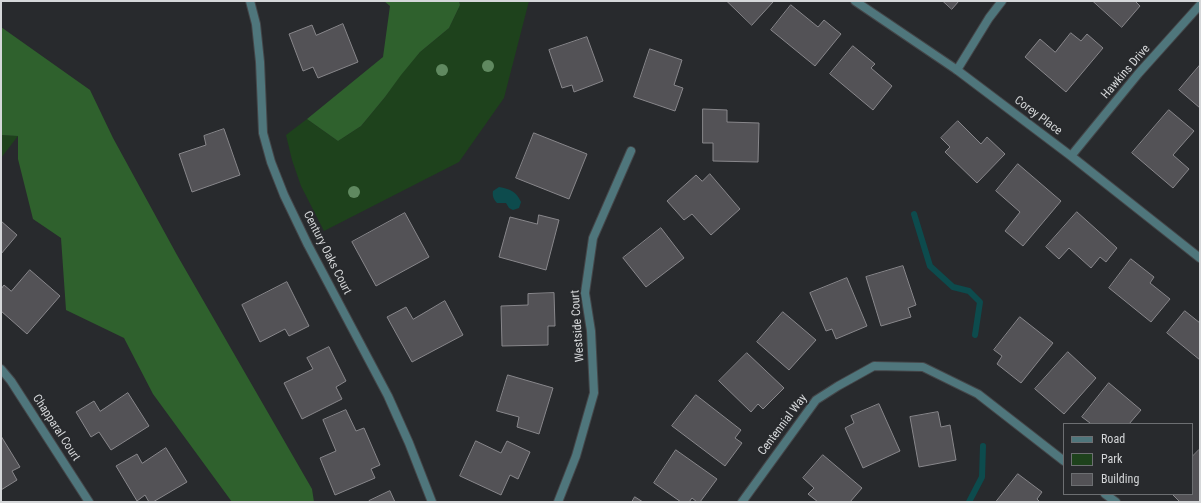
<!DOCTYPE html>
<html>
<head>
<meta charset="utf-8">
<style>
	body { margin:0 }
	#map { position:relative; width:1201px; height:503px; overflow:hidden; background:#282a2d; font-family:"Roboto Condensed",sans-serif }
	canvas { display:block }
	.frame { position:absolute; inset:0; border:2px solid #d5d7d9; pointer-events:none }
	.legend { position:absolute; left:1063px; top:423px; width:130px; height:72px; box-sizing:border-box; background:#282a2d; border:1px solid #6d6f72; margin:0; padding:5px 7px; list-style:none; font-size:12px; color:#d5d7d9 }
	.legend li { display:flex; align-items:center; gap:8px; height:20px }
	.legend b { width:20px; border:1px solid #6d6f72 }
</style>
</head>
<body>
<div id="map">
<canvas width="1201" height="503"></canvas>
<div class="frame"></div>
<ul class="legend">
<li><b style="height:5px;background:#4f767c"></b>Road</li>
<li><b style="height:11px;background:#1e421c"></b>Park</li>
<li><b style="height:11px;background:#535256"></b>Building</li>
</ul>
</div>
<script>
const ctx = document.querySelector('canvas').getContext('2d');
ctx.lineJoin = 'round';
function paint(path, color) { ctx.fillStyle = color; ctx.fill(path, 'evenodd'); }
function strokePath(path, color, width, dash) { ctx.strokeStyle = color; ctx.lineWidth = width; ctx.lineCap = dash ? 'butt' : 'round'; ctx.setLineDash(dash || []); ctx.stroke(path); }
function drawText(font, color, halo, rows, align = 'center') {
  ctx.font = font + ' "Roboto Condensed",sans-serif'; ctx.lineWidth = 4; ctx.setLineDash([]); ctx.textBaseline = 'middle'; ctx.strokeStyle = halo; ctx.fillStyle = color; for (const [text, x, y, turn = 0] of rows) {
    ctx.save(); ctx.translate(x, y); ctx.rotate((+turn || 0) * Math.PI / 180); ctx.textAlign = isNaN(turn) ? turn : align; if (halo) ctx.strokeText(text, 0, 0); ctx.fillText(text, 0, 0); ctx.restore();
  }
}
paint(new Path2D(`
	M 459,1 L 529,1 L 504,98 L 459,162 L 324,231 L 301,186 L 292,160 L 286,135 L 307,119 L 338,141 L 361,126 L 385,97 L 400,75 L 420,52 L 449,28 L 460,5 Z
	M 1,135 L 18,136 L 1,158 Z`), '#1e421c');
paint(new Path2D(`
	M 384,1 L 459,1 L 460,5 L 449,28 L 420,52 L 401,75 L 385,97 L 361,126 L 338,141 L 307,119 L 383,57 L 390,6 Z
	M 1,27 L 90,90 L 113,138 L 177,255 L 312,489 L 314,502 L 232,502 L 153,394 L 124,338 L 66,310 L 61,238 L 33,219 L 18,159 L 18,136 L 1,135 Z`), '#2f612d');
paint(new Path2D(`
	M 499,187 C 510,189 516,191 521,202 L 519,208 L 513,210 L 509,208 L 506,203 L 497,203 C 494,200 492,196 493,191 Z`), '#0d4b4d');
strokePath(new Path2D(`
	M 914,214 L 930,266 L 953,287 L 969,291 L 980,302 L 975,335
	M 969,502 L 982,477 L 983,446`), '#0d4b4d', 6);
const building = new Path2D(`
	M 727,1 L 772,1 L 773,2 L 752,25 Z
	M 943,1 L 959,1 L 952,9 Z
	M 1093,1 L 1135,1 L 1140,6 L 1122,27 Z
	M 791,5 L 818,27 L 824,20 L 841,34 L 815,66 L 771,30 Z
	M 343,24 L 358,62 L 318,78 L 313,67 L 303,71 L 289,34 L 312,25 L 316,35 Z
	M 1071,33 L 1081,41 L 1087,34 L 1103,48 L 1066,92 L 1025,57 L 1040,39 L 1055,52 Z
	M 587,37 L 603,81 L 574,92 L 572,85 L 562,88 L 549,50 Z
	M 853,46 L 875,64 L 871,68 L 892,86 L 873,110 L 830,74 Z
	M 650,49 L 682,60 L 674,85 L 683,88 L 675,111 L 634,97 Z
	M 1200,65 L 1200,108 L 1179,90 Z
	M 703,109 L 727,110 L 727,122 L 759,123 L 758,162 L 713,161 L 713,143 L 703,143 Z
	M 1169,110 L 1194,131 L 1173,155 L 1189,169 L 1173,188 L 1132,153 Z
	M 958,121 L 981,144 L 987,137 L 1005,154 L 977,183 L 945,152 L 950,147 L 941,138 Z
	M 224,129 L 240,175 L 192,192 L 179,154 L 206,145 L 204,136 Z
	M 534,133 L 587,154 L 569,199 L 516,178 Z
	M 1018,164 L 1061,201 L 1023,246 L 1005,231 L 1020,212 L 996,191 Z
	M 710,174 L 740,209 L 711,235 L 692,214 L 684,220 L 667,201 L 696,175 L 702,181 Z
	M 1077,212 L 1117,248 L 1106,262 L 1100,257 L 1091,268 L 1069,248 L 1059,259 L 1046,247 Z
	M 405,213 L 429,257 L 376,286 L 352,242 Z
	M 539,215 L 559,220 L 546,270 L 499,257 L 510,217 L 537,224 Z
	M 1,221 L 17,235 L 1,254 Z
	M 661,228 L 684,258 L 646,287 L 623,258 Z
	M 1131,259 L 1154,277 L 1150,283 L 1170,299 L 1151,322 L 1109,288 Z
	M 903,266 L 916,305 L 908,308 L 911,317 L 881,326 L 866,277 Z
	M 30,270 L 60,296 L 27,334 L 1,311 L 1,289 L 4,285 L 11,291 Z
	M 847,278 L 867,326 L 836,339 L 832,329 L 826,331 L 810,293 Z
	M 287,282 L 309,326 L 289,336 L 285,329 L 260,342 L 242,305 Z
	M 554,293 L 555,326 L 548,326 L 548,345 L 502,346 L 501,306 L 528,305 L 528,294 Z
	M 445,301 L 463,335 L 412,362 L 387,317 L 406,307 L 413,319 Z
	M 1185,311 L 1200,323 L 1200,360 L 1167,333 Z
	M 783,312 L 816,340 L 789,370 L 757,342 Z
	M 1020,317 L 1053,343 L 1021,383 L 997,364 L 1002,356 L 994,350 Z
	M 329,347 L 346,381 L 336,387 L 342,399 L 302,419 L 284,383 L 313,369 L 307,358 Z
	M 1068,352 L 1096,378 L 1064,414 L 1035,389 Z
	M 747,353 L 784,388 L 763,409 L 758,404 L 751,412 L 719,381 Z
	M 508,375 L 553,388 L 539,434 L 517,427 L 519,417 L 497,411 Z
	M 1109,383 L 1141,410 L 1129,424 L 1089,424 L 1090,423 L 1082,417 Z
	M 128,393 L 149,426 L 111,450 L 99,432 L 91,437 L 76,412 L 94,401 L 100,411 Z
	M 696,395 L 741,430 L 735,438 L 742,443 L 725,466 L 672,426 Z
	M 879,404 L 900,451 L 863,468 L 845,428 L 854,423 L 851,416 Z
	M 346,410 L 356,431 L 364,428 L 380,465 L 371,469 L 375,478 L 335,495 L 320,458 L 336,451 L 323,420 Z
	M 938,412 L 941,427 L 950,425 L 956,460 L 919,467 L 910,417 Z
	M 1,436 L 20,467 L 12,471 L 17,480 L 1,490 Z
	M 476,441 L 501,453 L 507,441 L 530,452 L 518,479 L 510,475 L 501,495 L 460,476 Z
	M 166,448 L 187,482 L 153,502 L 149,502 L 145,495 L 137,501 L 116,466 L 137,454 L 142,463 Z
	M 676,450 L 717,479 L 700,502 L 697,502 L 692,498 L 689,502 L 681,502 L 654,483 Z
	M 1199,450 L 1200,451 L 1200,502 L 1180,502 L 1173,495 L 1174,494 L 1192,494 L 1192,457 Z
	M 823,455 L 862,488 L 850,502 L 818,502 L 808,494 L 814,488 L 803,478 Z
	M 1018,474 L 1042,492 L 1037,499 L 1040,502 L 996,502 Z
	M 390,491 L 395,502 L 369,502 L 369,501 Z
	M 635,497 L 643,502 L 632,502 Z`);
paint(building, '#535256');
strokePath(building, '#88878b', 1);
const lane = new Path2D(`
	M 957,70 L 989,18 L 1002,1`);
const street = new Path2D(`
	M 250,1 L 256,24 L 260,62 L 263,133 L 271,162 L 284,195 L 308,245 L 388,396 L 409,443 L 432,502
	M 855,1 L 957,70 L 1071,156 L 1200,258
	M 1071,156 L 1138,74 L 1200,5
	M 1,369 L 11,381 L 89,502
	M 1105,494 L 1116,502
	M 558,502 L 576,456 L 594,393 L 591,331 L 585,293 L 593,238 L 631,151
	M 742,502 L 816,400 L 838,386 L 874,366 L 923,367 L 978,394 L 1064,461`);
strokePath(lane, '#444649', 10);
strokePath(street, '#444649', 10);
strokePath(lane, '#4f767c', 8);
strokePath(street, '#4f767c', 8);
ctx.fillStyle = '#608960';
for (const [x, y] of [
	[488,66],
	[442,70],
	[354,192]
]) { ctx.beginPath(); ctx.arc(x, y, 6, 0, 2 * Math.PI); ctx.fill(); }
drawText('12px', '#d5d7d9', '#282a2d', [
	["Hawkins Drive",1126,72,-49],
	["Corey Place",1038,116,37],
	["Century Oaks Court",327,253,63],
	["Westside Court",578,326,-94],
	["Centennial Way",783,425,-53],
	["Chapparal Court",56,428,57]
]);
</script>
</body>
</html>
